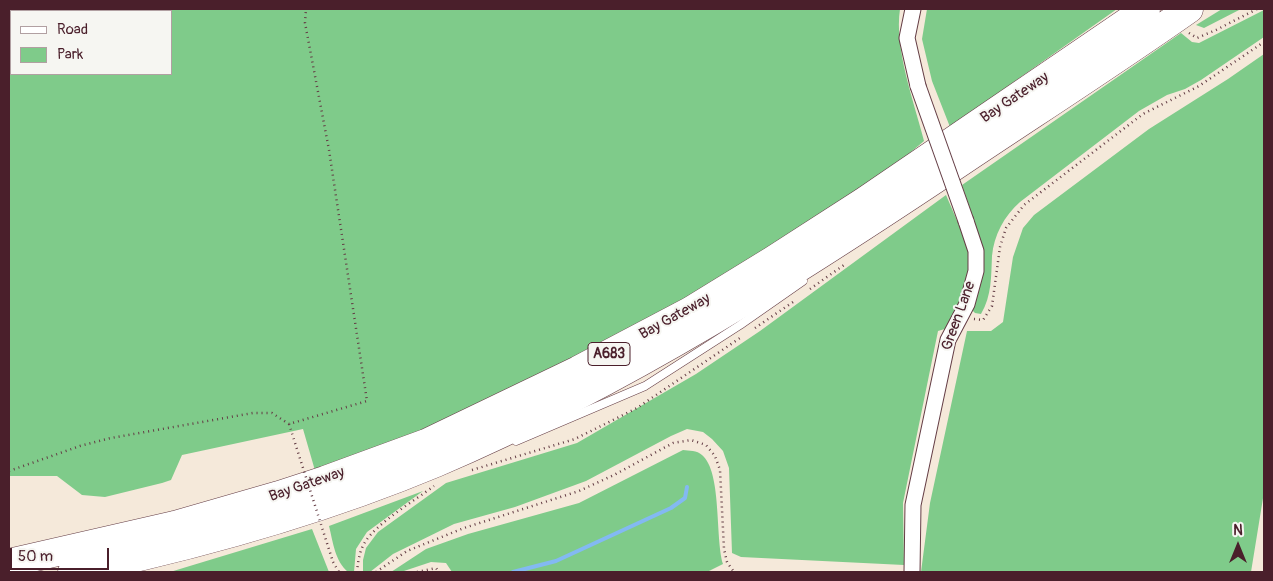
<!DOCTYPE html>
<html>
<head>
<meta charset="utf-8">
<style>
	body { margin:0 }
	#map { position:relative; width:1273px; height:581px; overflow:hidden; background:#f5e9da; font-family:Pangolin,sans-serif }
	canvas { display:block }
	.frame { position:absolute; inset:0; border:10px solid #4a1f2b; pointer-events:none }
	.legend { position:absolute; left:10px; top:10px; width:162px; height:65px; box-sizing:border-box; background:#f6f6f2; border:1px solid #b1a0a2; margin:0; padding:6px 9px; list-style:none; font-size:15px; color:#4a1f2b }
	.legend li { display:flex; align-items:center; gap:10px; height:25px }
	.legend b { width:25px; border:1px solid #b1a0a2 }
	.north { position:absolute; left:1213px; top:521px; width:50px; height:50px; -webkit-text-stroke:4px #f6f6f2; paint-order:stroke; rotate:0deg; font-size:14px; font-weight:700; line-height:20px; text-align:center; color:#4a1f2b }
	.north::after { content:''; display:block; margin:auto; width:18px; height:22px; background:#4a1f2b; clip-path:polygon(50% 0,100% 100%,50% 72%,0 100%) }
	.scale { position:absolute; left:10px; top:548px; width:99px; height:22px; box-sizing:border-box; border:2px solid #4a1f2b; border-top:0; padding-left:6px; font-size:15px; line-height:18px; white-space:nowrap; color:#4a1f2b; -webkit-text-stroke:4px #f6f6f2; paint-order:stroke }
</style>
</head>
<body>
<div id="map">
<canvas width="1273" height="581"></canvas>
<div class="frame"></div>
<ul class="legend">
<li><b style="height:6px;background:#fff"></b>Road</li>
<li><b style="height:14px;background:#7fcb8a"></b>Park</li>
</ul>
<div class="north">N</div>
<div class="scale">50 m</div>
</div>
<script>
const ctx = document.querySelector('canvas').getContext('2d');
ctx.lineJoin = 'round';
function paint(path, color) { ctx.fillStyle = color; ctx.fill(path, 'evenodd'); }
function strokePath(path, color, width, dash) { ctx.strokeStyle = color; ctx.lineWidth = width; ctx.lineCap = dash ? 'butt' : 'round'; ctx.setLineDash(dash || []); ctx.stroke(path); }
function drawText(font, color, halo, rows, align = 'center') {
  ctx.font = font + ' Pangolin,sans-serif'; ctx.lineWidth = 4; ctx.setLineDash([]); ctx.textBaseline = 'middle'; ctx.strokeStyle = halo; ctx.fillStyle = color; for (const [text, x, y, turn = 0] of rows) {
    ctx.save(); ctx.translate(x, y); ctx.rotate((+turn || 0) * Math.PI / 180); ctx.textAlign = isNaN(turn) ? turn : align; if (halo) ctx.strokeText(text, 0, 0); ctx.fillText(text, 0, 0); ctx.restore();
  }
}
paint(new Path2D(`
	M 9,9 L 900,9 C 894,49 914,101 924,141 L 873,184 L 814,224 L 620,336 L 396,446 L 316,474 L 303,429 L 182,455 L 171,480 L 162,483 L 105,497 L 82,495 L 57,476 L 9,476 ZM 11,11 L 171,11 L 171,74 L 11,74 Z
	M 927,9 L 1117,9 L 950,127 L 932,81 L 922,39 Z
	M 1222,9 L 1241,9 L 1204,28 L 1196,25 Z
	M 1264,10 L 1264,37 L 1201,80 L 1185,89 L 1167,95 L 1139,111 L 1020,202 C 1004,216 994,235 992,256 C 991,277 992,295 981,314 L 975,313 L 971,309 L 983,262 L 982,245 L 962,185 L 1181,33 L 1192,42 L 1199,43 Z
	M 1264,54 L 1264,492 L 1251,572 L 921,572 L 930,503 L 967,331 L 991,331 L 1003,322 L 1013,257 L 1023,228 L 1034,215 L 1149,129 L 1228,79 Z
	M 946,195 L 968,246 L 971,268 L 961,305 L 948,328 L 938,331 L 903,503 L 904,565 L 741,557 L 732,553 L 729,468 L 723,451 L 712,439 L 703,432 L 687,429 L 671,436 L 586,481 L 515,507 L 454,524 L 393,554 L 370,572 L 363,572 L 363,560 L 366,548 L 378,532 L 446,483 L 577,443 L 696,374 L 760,331 Z
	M 683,450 C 689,451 697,450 702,455 C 722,472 715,536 723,564 L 707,572 L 452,572 L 446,563 L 431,562 L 401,572 L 391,572 L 426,549 L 468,534 L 579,503 Z
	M 423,491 L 367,532 L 356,549 L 354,572 L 348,572 C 335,561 333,542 329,526 Z
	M 312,529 L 329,572 L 170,572 Z`), '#7fcb8a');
strokePath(new Path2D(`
	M 513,572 L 556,561 L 671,508 L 685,498 L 687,487`), '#83b9f2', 4);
const lane = new Path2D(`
	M 516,441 L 645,386 L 740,325 L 803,281`);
const street = new Path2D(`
	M 913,9 L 907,38 L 918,86
	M 912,572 L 913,505 L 948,340 L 967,304 L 976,271 L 976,251 L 966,221`);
const highway = new Path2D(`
	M 9,563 L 175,525 L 279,495 L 325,480 L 426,443 L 578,370 L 690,311 L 773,260 L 863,202 L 1146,9
	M 72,572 C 196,546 319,512 436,463 C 626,382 802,269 973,154 C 1045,106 1118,59 1189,9`);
strokePath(lane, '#643d45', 9);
strokePath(street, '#643d45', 17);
strokePath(highway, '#643d45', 29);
strokePath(new Path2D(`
	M 1189,33 L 1197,38 L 1216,30 L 1257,9
	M 810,289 L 844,265
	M 974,319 L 983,320 L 992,306 L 1000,247 L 1006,228 L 1024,205 L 1143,114 L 1199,86 L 1264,42
	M 755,328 L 796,300
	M 472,470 L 575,439 L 637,408 L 740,338
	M 9,471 L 80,446 L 111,438 L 253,413 L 272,413 L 289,424 L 367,401 L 329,150 L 305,23 L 306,9
	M 333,562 L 339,572
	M 357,572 C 358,562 359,552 365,542 C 378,522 414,501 434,486
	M 376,572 L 407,551 L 464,528 L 579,491 L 614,475 L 673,443 L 691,440 L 706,445 L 715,456 L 720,470 L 724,549 L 727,562 L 734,572
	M 417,572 L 436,568 L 439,572`), '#643d45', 2.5, [1, 4]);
strokePath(lane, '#fff', 8);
strokePath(street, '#fff', 15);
strokePath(highway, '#fff', 28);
const streetBridge = new Path2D(`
	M 918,86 L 966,221`);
strokePath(streetBridge, '#643d45', 17, []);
strokePath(new Path2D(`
	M 289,424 L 333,562`), '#643d45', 2.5, [1, 4]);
strokePath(streetBridge, '#fff', 15);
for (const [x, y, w] of [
	[609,354,42]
]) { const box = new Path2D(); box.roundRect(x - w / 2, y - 11.5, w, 23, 4); ctx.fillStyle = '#f6f6f2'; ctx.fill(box); strokePath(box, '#4a1f2b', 1); }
drawText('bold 14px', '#4a1f2b', null, [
	["A683",609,354]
]);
drawText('15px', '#4a1f2b', '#f6f6f2', [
	["Bay Gateway",1015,98,-34],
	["Green Lane",959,316,-70],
	["Bay Gateway",675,317,-29],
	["Bay Gateway",307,485,-19]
]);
</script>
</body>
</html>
